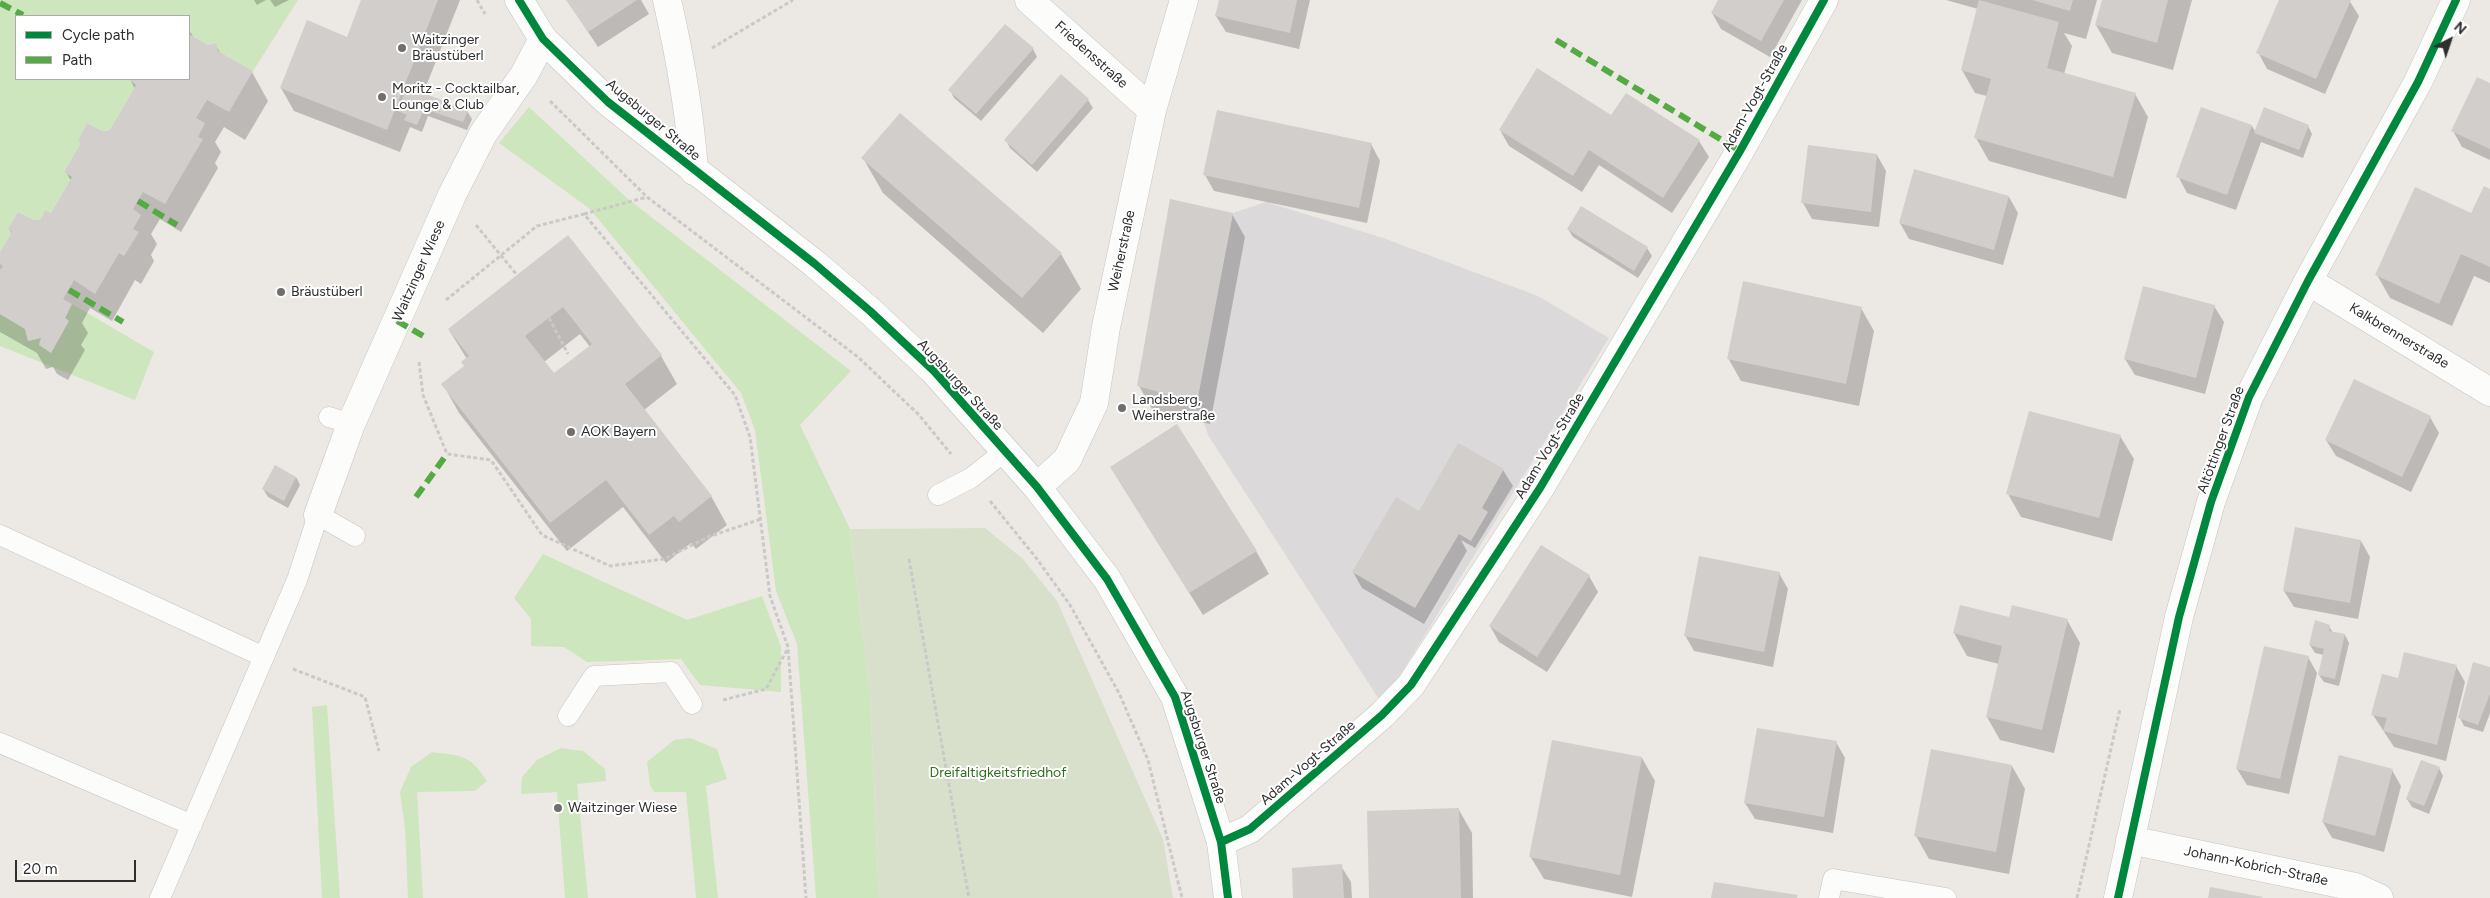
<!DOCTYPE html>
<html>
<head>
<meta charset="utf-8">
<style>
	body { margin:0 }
	#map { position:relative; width:2490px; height:898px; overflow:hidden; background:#ece8e4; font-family:Figtree,sans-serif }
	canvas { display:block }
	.legend { position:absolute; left:15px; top:15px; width:175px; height:65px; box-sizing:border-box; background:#fff; border:1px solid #ababab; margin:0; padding:6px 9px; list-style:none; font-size:15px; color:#2e2e2e }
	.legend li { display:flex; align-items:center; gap:10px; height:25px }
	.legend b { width:25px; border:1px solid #ababab }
	.north { position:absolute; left:2425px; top:15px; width:50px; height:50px; -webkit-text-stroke:4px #fff; paint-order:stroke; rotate:41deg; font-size:14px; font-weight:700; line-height:20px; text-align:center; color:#2e2e2e }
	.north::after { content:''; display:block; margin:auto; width:18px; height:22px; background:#2e2e2e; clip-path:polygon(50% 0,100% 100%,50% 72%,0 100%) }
	.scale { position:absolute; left:15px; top:860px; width:121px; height:22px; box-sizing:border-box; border:2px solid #2e2e2e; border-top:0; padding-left:6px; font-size:15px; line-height:18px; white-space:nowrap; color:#2e2e2e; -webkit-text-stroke:4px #fff; paint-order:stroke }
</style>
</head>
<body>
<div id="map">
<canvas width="2490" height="898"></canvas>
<ul class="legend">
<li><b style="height:6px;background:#00873e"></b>Cycle path</li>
<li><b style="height:6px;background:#54ab44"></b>Path</li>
</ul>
<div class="north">N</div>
<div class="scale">20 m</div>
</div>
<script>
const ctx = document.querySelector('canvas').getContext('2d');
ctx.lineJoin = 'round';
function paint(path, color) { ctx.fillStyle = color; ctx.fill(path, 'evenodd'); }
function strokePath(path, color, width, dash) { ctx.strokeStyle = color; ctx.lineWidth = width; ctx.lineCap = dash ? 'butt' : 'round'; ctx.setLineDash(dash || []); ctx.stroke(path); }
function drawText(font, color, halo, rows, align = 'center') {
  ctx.font = font + ' Figtree,sans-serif'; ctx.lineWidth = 4; ctx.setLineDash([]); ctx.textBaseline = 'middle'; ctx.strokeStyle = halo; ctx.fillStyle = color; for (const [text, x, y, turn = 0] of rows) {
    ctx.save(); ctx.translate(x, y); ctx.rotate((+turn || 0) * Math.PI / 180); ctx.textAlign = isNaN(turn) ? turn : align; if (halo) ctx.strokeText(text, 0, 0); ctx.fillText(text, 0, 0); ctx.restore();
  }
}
paint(new Path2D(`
	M 1266,202 L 1383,238 L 1538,296 L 1609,338 L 1382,704 L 1208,435 L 1197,402 L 1233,213 Z`), '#dcd9db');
paint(new Path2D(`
	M 0,0 L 298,0 L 253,71 L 218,51 L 215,43 L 208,45 L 189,34 L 189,16 L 16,16 L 16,79 L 129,79 L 136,85 L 110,130 L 102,131 L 87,123 L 78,140 L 81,143 L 64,172 L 72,177 L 51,213 L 45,210 L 41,219 L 34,220 L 18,212 L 8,229 L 12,232 L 0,252 Z
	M 529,107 L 628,199 L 851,371 L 800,425 L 850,529 L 870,692 L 879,898 L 816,898 L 797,644 L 776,591 L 755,430 L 741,393 L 590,209 L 499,143 Z
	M 72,304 L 154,352 L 135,400 L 0,346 L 0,314 L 25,329 L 28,341 L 41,338 L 39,345 L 51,352 L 69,321 L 65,318 Z
	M 543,554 L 687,620 L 762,596 L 781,647 L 781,692 L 700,685 L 681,659 L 587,662 L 564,647 L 531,646 L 531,619 L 514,598 Z
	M 327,705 L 340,898 L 322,898 L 312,707 Z
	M 690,738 L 717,749 L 727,779 L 706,786 L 718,898 L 696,898 L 686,792 L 654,792 L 650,785 L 647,762 L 674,740 Z
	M 561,748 L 583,751 L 605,769 L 606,781 L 577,784 L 588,898 L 565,898 L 557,792 L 521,794 L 522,777 L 537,760 Z
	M 432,752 C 462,756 469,754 487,781 L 475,791 L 417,792 L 423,898 L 408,898 L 405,828 L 400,792 L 411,767 Z`), '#cee6be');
paint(new Path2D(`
	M 985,528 L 1023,559 L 1057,601 L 1163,839 L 1173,898 L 879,898 L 870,692 L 850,529 Z`), '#d8e0cc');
paint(new Path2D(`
	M 254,0 L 266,0 L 257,5 Z
	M 270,0 L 289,0 L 275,7 Z
	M 363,0 L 460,0 L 423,94 L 467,111 L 472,119 L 467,130 L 428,116 L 422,132 L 410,127 L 400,152 L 294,111 L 281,88 L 348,38 Z
	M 567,0 L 641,0 L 649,14 L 598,47 Z
	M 1220,0 L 1310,0 L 1299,49 L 1226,32 L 1216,16 Z
	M 1720,0 L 1802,0 L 1770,57 L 1721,29 L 1712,13 Z
	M 1946,0 L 2097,0 L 2086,39 L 2064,33 L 2072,46 L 2064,74 L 2135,94 L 2148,117 L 2126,199 L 1989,161 L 1976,138 L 1987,96 L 1975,93 L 1962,70 L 1978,9 Z
	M 2103,0 L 2192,0 L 2173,70 L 2112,53 L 2096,25 Z
	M 2281,0 L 2349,0 L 2359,16 L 2325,94 L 2267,69 L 2258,52 Z
	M 189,30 L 194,38 L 208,46 L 215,44 L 221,54 L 252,72 L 268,101 L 245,140 L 224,127 L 215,142 L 221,152 L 215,163 L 218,168 L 181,232 L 160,219 L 151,234 L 157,244 L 151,255 L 154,261 L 141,284 L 135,280 L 112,321 L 90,308 L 82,323 L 88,333 L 81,345 L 85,350 L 68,380 L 57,374 L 53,367 L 46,369 L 37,353 L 0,332 L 0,255 L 12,234 L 9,229 L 42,220 L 51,215 L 71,181 L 66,172 L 82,145 L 79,140 L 110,131 L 135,89 L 130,79 L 189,79 Z
	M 1033,49 L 1037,57 L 981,121 L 954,98 L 950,90 Z
	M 1061,76 L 1088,100 L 1093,108 L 1037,172 L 1010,148 L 1006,140 Z
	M 2490,84 L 2490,160 L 2462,147 L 2453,131 Z
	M 1626,94 L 1699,141 L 1709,157 L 1672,213 L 1599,165 L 1582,192 L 1509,146 L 1500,130 L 1612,117 Z
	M 2252,126 L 2256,133 L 2308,126 L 2312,134 L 2303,158 L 2261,142 L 2236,210 L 2187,193 L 2178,176 Z
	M 1371,144 L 1380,161 L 1367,223 L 1214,191 L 1205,175 Z
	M 1877,155 L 1886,171 L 1879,227 L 1812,219 L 1803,203 Z
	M 863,158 L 1061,254 L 1081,289 L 1043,333 L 883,193 Z
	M 2490,191 L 2490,283 L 2474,276 L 2452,326 L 2390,298 L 2377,275 L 2475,216 Z
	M 2009,197 L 2018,213 L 2003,265 L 1909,239 L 1900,223 Z
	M 1232,214 L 1245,237 L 1210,424 L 1152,409 L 1139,386 Z
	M 1568,229 L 1647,248 L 1652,256 L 1638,278 L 1573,237 Z
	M 568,237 L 661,356 L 677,384 L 644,410 L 711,496 L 727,525 L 696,549 L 691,543 L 666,563 L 623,507 L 567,551 L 459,413 L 443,384 L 466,366 L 467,359 L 449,330 ZM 580,334 L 590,347 L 554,375 L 544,362 Z
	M 2214,306 L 2224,322 L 2205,394 L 2135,375 L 2125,359 Z
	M 1861,308 L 1874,331 L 1859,406 L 1741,381 L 1728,358 Z
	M 2430,417 L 2439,433 L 2411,492 L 2336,456 L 2326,440 Z
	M 2120,436 L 2134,459 L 2112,541 L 2021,517 L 2008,494 Z
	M 1503,470 L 1513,486 L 1475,548 L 1461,540 L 1467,551 L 1424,624 L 1362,588 L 1353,572 Z
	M 296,477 L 300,485 L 288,508 L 268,497 L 263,489 Z
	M 1125,490 L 1256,551 L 1269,574 L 1203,615 Z
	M 2361,541 L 2370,557 L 2358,619 L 2294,607 L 2284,591 Z
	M 1779,573 L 1788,589 L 1773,667 L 1694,651 L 1685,635 Z
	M 1589,576 L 1598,592 L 1547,672 L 1499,642 L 1490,626 Z
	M 2010,618 L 2067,620 L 2080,643 L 2054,753 L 2000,740 L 1987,717 L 1999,664 L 1967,656 L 1954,633 Z
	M 2329,626 L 2333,633 L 2345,635 L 2349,643 L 2339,686 L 2324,682 L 2319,675 L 2324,655 L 2315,653 L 2310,645 Z
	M 2308,657 L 2317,673 L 2289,794 L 2247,785 L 2237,769 Z
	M 2456,666 L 2465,682 L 2446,761 L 2394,747 L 2373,715 L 2398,680 Z
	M 2490,668 L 2490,713 L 2483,732 L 2464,726 L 2460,718 Z
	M 1836,742 L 1845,758 L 1833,833 L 1755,819 L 1745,803 Z
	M 1642,758 L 1655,781 L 1632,897 L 1544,879 L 1530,856 Z
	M 2012,766 L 2025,789 L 2009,874 L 1929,859 L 1916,836 Z
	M 2439,768 L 2443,776 L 2429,814 L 2412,807 L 2407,799 Z
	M 2392,770 L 2401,786 L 2384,852 L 2332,838 L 2323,822 Z
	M 1459,810 L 1472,833 L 1473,898 L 1370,898 Z
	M 1341,866 L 1351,882 L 1352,898 L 1295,898 Z`), '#0003');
paint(new Path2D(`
	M 361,0 L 438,0 L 387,130 L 280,88 L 307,20 L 347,37 Z
	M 566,0 L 637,0 L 588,32 Z
	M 1219,0 L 1297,0 L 1290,33 L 1215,16 Z
	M 1718,0 L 1784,0 L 1761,41 L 1711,13 Z
	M 1979,0 L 2059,22 L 2047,68 L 2136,93 L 2113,177 L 1974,138 L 1991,79 L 1961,70 Z
	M 2032,0 L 2073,0 L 2070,11 Z
	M 2102,0 L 2168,0 L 2157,43 L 2095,25 Z
	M 2279,0 L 2351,0 L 2316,79 L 2256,53 Z
	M 1005,24 L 1034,48 L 976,114 L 948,90 Z
	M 189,34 L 208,45 L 216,43 L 218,51 L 253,71 L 229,112 L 207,100 L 196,118 L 205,123 L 198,137 L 203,139 L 165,204 L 143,192 L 133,209 L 141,215 L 133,229 L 139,232 L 124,256 L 119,253 L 95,294 L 74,280 L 63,299 L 72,304 L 65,318 L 69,321 L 51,353 L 39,345 L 41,338 L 28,341 L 25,329 L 0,314 L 0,270 L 3,266 L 0,264 L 0,252 L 12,232 L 8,229 L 18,212 L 34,220 L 41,219 L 45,210 L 51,213 L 72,177 L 64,172 L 81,143 L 78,140 L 87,123 L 102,131 L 110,130 L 136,85 L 129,79 L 189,79 Z
	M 1537,68 L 1611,115 L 1626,93 L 1700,140 L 1663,198 L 1589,150 L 1573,176 L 1499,130 Z
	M 1061,74 L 1089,99 L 1032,165 L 1004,140 Z
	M 2477,77 L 2490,83 L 2490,149 L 2451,131 Z
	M 407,87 L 468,110 L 463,122 L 424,109 L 417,125 L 404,120 L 407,115 L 398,111 Z
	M 2201,107 L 2252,125 L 2227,195 L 2176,177 Z
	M 2264,107 L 2309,125 L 2299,150 L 2254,133 Z
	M 1217,110 L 1372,143 L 1359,208 L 1203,175 Z
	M 900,113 L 1062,253 L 1022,298 L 861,158 Z
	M 1808,145 L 1877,154 L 1871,212 L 1801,203 Z
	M 1914,169 L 2009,196 L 1994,250 L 1899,223 Z
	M 2484,186 L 2490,189 L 2490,267 L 2461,254 L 2439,304 L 2375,275 L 2415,187 L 2471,213 Z
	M 1170,199 L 1233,213 L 1197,402 L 1137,386 Z
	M 1581,206 L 1648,247 L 1634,271 L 1567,229 Z
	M 568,235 L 662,355 L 625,384 L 712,496 L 679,522 L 674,516 L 649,535 L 606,480 L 550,523 L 441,384 L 464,366 L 461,362 L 469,356 L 448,329 ZM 563,307 L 592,344 L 554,373 L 525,336 Z
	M 1743,281 L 1862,307 L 1846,384 L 1727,359 Z
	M 2143,286 L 2215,305 L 2196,378 L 2124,359 Z
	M 2354,379 L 2431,416 L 2402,477 L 2325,440 Z
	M 2029,411 L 2121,435 L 2099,518 L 2006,494 Z
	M 1177,424 L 1257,551 L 1189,593 L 1110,467 Z
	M 1458,443 L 1504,469 L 1482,508 L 1488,512 L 1471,541 L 1459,534 L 1415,608 L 1352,572 L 1396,497 L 1419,511 Z
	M 275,465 L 296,477 L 284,501 L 262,489 Z
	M 2295,527 L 2361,540 L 2350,603 L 2283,591 Z
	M 1541,545 L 1590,575 L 1537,657 L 1489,626 Z
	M 1699,556 L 1780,572 L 1764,652 L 1684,636 Z
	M 1960,605 L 2009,617 L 2012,605 L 2068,619 L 2042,730 L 1986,717 L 2002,646 L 1953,633 Z
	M 2315,620 L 2330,625 L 2329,631 L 2345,634 L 2335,679 L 2318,675 L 2324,649 L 2309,645 Z
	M 2264,646 L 2309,656 L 2280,779 L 2236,769 Z
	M 2404,652 L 2457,665 L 2437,745 L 2383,731 L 2387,718 L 2371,715 L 2382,674 L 2398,678 Z
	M 2473,662 L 2490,667 L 2490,694 L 2478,725 L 2458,718 Z
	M 1757,728 L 1837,741 L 1824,817 L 1744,803 Z
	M 1552,740 L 1642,757 L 1620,875 L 1529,857 Z
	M 1931,749 L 2012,765 L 1996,852 L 1914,836 Z
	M 2339,755 L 2393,769 L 2375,836 L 2322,822 Z
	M 2421,760 L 2440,767 L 2424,806 L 2406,799 Z
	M 1459,808 L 1461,898 L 1369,898 L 1367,811 Z
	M 1342,864 L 1344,898 L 1293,898 L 1292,868 Z
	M 1714,882 L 1798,895 L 1797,898 L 1711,898 Z
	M 2210,887 L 2263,897 L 2262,898 L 2208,898 Z`), '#d1cecb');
const service = new Path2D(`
	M 329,417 L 351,424
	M 938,495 L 971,478 L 1005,451
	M 0,535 L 264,657
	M 568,716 L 594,676 L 671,672 L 692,704
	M 0,743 L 192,825
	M 160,898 L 297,580 L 318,515 L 355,536
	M 1829,898 L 1833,879 L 1946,898`);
const minor = new Path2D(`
	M 667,0 C 680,57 690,113 694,171
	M 1029,0 L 1152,110
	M 2308,281 L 2490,392
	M 1037,487 L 1067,460 L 1094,403 L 1106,327 L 1152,110 L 1184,0
	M 318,515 L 351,424 L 452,195 L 483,134 L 524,75 L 543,39
	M 2130,840 L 2355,887 L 2379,898
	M 1221,842 L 1250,829 L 1382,715 L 1411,685 L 1540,488 L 1740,151 L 1824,0
	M 2118,898 L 2179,617 L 2211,502 L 2249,397 L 2308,281 L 2418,82 L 2456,0`);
const tertiary = new Path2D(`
	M 519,0 L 543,39 L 608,102 L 815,264 L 870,311 L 934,371 L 1037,487 L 1107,579 L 1175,697 L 1221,842 L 1228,898`);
strokePath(service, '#c5c4c5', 21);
strokePath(minor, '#c5c4c5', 29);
strokePath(tertiary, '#c5c4c5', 29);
strokePath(new Path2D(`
	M 477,0 L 485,14
	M 712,48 L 793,0
	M 550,101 L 647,197 L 858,357 L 919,415 L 951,454
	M 584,214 L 647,197
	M 476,225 L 517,275
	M 446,300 L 537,226 L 584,214 L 735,395 L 750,437 L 770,596 L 788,647 L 806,898
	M 549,318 L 568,354
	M 419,362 L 423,395 L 447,454 L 491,460 L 542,535 L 610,566 L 664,559 L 708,537 L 761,519
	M 990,501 L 1037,559 L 1070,605 L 1119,693 L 1148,760 L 1182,898
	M 909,559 L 969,898
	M 293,669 L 365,697 L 379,751
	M 723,700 L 766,689 L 788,648
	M 2077,898 L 2120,709`), '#c9c9c8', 3, [4, 2.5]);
strokePath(service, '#fcfcfb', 20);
strokePath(minor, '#fcfcfb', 28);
strokePath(tertiary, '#fcfcfb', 28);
strokePath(new Path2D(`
	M 0,3 L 23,15
	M 1556,40 L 1740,151
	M 138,201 L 177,225
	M 69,290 L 123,322
	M 397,321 L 425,337
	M 416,497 L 447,454`), '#54ab44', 6, [12, 6]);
strokePath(new Path2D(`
	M 519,0 L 543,39 L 608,102 L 815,264 L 870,311 L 934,371 L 1037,487 L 1107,579 L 1175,697 L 1221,842 L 1228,898
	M 1221,842 L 1250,829 L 1382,715 L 1411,685 L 1540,488 L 1740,151 L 1824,0
	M 2118,898 L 2179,617 L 2211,502 L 2249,397 L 2308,281 L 2418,82 L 2456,0`), '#00873e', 8);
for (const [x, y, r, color] of [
	[402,48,5,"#706f6e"],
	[382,97,5,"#706f6e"],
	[281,292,5,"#706f6e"],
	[1122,408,5,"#706f6e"],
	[571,432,5,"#706f6e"],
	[558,808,5,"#706f6e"]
]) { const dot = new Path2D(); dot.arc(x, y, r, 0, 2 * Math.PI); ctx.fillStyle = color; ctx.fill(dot); strokePath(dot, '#fff', 2); }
drawText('14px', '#2e2e2e', '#fff', [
	["Waitzinger",412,40],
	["Bräustüberl",412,56],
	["Moritz - Cocktailbar,",392,89],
	["Lounge & Club",392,105],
	["Bräustüberl",291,292],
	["Landsberg,",1132,400],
	["Weiherstraße",1132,416],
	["AOK Bayern",581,432],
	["Waitzinger Wiese",568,808]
], 'left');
drawText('14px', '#2e2e2e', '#fff', [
	["Friedensstraße",1091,55,42],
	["Adam-Vogt-Straße",1755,98,-61],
	["Augsburger Straße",653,120,40],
	["Weiherstraße",1122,251,-78],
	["Waitzinger Wiese",419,271,-66],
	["Kalkbrennerstraße",2399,336,31],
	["Augsburger Straße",960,385,47],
	["Altöttinger Straße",2221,440,-70],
	["Adam-Vogt-Straße",1550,446,-59],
	["Augsburger Straße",1203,747,72],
	["Adam-Vogt-Straße",1308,763,-41],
	["Johann-Kobrich-Straße",2256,866,12]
]);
drawText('14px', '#2c6e1b', '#fff', [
	["Dreifaltigkeitsfriedhof",998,773]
]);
</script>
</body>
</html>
